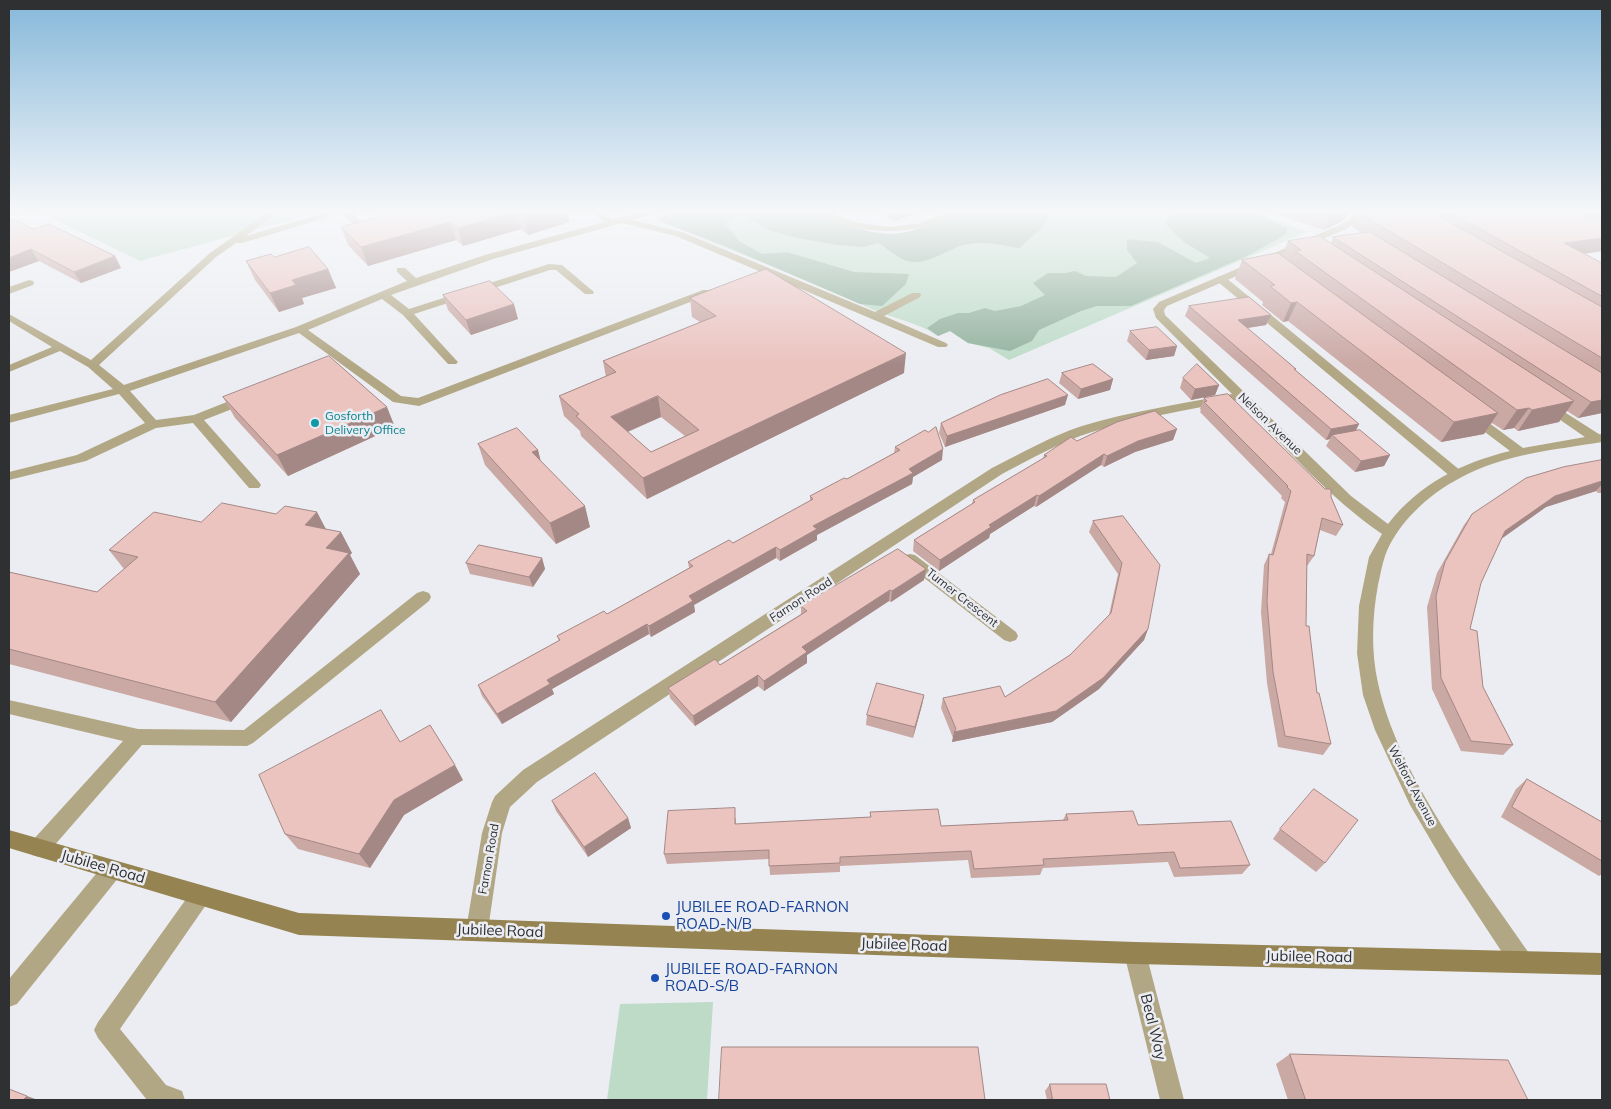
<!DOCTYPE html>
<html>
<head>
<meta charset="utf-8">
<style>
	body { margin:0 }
	#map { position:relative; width:1611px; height:1109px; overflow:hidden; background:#ebedf2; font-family:Mulish,sans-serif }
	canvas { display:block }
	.frame { position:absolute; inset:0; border:10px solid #2f3032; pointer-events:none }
</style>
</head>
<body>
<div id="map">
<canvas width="1611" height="1109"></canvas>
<div class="frame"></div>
</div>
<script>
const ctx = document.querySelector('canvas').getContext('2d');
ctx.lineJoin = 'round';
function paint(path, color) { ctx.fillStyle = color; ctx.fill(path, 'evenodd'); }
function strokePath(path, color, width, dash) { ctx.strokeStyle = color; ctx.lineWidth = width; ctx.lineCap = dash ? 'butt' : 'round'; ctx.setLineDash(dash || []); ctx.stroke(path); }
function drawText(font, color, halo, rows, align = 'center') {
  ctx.font = font + ' Mulish,sans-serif'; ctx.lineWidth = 5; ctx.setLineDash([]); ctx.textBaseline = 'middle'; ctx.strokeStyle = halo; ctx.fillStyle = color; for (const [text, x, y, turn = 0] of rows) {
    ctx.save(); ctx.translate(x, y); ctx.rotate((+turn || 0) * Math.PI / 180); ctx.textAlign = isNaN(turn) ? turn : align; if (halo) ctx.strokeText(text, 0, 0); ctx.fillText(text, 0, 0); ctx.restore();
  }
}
paint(new Path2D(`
	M 35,210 L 316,210 L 309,215 L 140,261 Z
	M 699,210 L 799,210 L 875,235 L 906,235 L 968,210 L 1250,210 L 1307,232 L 1009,360 L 989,348 L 968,343 L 950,331 L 938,336 C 919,323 895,319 874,310 C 804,279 733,251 662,222 Z
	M 713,1002 L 707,1100 L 607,1100 L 620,1004 Z`), '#bddbc7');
paint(new Path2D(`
	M 680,210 L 810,210 L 848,225 L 872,232 L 891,234 L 908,232 L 967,210 L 1053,210 L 1042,228 L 1019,248 C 1003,245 986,241 969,244 C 950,246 929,267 907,261 C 901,260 885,247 878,243 L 863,247 L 837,245 L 797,238 L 768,230 L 744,215 L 725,223 L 739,241 L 762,254 L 787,252 L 854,272 L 909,274 L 906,284 L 882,306 L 860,304 L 730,248 L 662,222 L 657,218 Z
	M 1180,210 L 1248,210 L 1287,228 L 1287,234 L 1247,256 L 1131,306 L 1097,306 L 1081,311 L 1039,330 L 1032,341 L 1010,351 L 968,343 L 950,331 L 938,336 L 927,328 L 940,319 L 958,313 L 969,313 L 985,308 L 995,311 L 1021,306 L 1045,295 L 1033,283 L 1048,273 L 1065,273 L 1075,271 L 1086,276 L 1116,277 L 1137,263 L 1127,250 L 1127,239 L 1158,242 L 1196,263 L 1210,258 L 1184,242 L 1165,224 L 1173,211 Z`), '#91b19c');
paint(new Path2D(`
	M 271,210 L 281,210 L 246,236 L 334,210 L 349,210 L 362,222 L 376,223 L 381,226 L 376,229 L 356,227 L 342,213 L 242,243 L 236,243 L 216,257 L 99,365 L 124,385 L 296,327 L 407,281 L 397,272 L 397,268 L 405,268 L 416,278 L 485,255 L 604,222 L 591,210 L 600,210 L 612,219 L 647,210 L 660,210 L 659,212 L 632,220 L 682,232 L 875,312 L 912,293 L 920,293 L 921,295 L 920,297 L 884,316 L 946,343 L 948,345 L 946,347 L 938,347 L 676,236 L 622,223 L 493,259 L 391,295 L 409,309 L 549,264 L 562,265 L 594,292 L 593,294 L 585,294 L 556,270 L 550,270 L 414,314 L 456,360 L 458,362 L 456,364 L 448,364 L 403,315 L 382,299 L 308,330 L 401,396 L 418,398 L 703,290 L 711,290 L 712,292 L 711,294 L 419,406 L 393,402 L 299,333 L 130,391 L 156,420 L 194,415 L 242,396 L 250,396 L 252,399 L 250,402 L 204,420 L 259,482 L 261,485 L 259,488 L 249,488 L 193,423 L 156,428 L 86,461 L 9,480 L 9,472 L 77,455 L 145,423 L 119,394 L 9,423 L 9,415 L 113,389 L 88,367 L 60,351 L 9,372 L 9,365 L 52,347 L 9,321 L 9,314 L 91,360 L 210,253 Z
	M 811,210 L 823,210 L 855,222 L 888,227 L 920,223 L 953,210 L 964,210 C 958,216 947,220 939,222 C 904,234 871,234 836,222 C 828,219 817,216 811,210 Z
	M 1221,276 L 1225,277 L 1461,471 L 1463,474 L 1461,477 L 1451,477 L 1217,281 L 1216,279 L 1217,277 Z
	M 29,280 L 33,281 L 34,283 L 33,285 L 9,294 L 9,287 Z
	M 1547,401 L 1602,436 L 1602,442 L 1592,442 L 1543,408 L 1541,405 Z
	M 423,591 L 429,593 L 431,597 L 429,601 L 253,743 L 247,746 L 142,745 L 46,855 L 39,857 L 32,855 L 29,848 L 32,841 L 123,741 L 9,714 L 9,700 L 138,729 L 244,730 L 417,593 Z
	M 112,860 L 119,863 L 122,870 L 119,877 L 17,1004 L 9,1007 L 9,979 L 105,863 Z
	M 201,885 L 208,888 L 211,895 L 208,902 L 120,1029 L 166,1085 L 182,1091 L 185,1100 L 147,1100 L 98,1038 L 94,1030 L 98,1022 L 194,888 Z`), '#b2a785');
paint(new Path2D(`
	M 12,210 L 24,210 L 27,212 L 22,215 L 13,212 Z
	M 1357,210 L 1366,210 L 1355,223 L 1346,229 L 1167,306 L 1164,310 L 1165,315 L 1351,496 L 1388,524 C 1419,484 1461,463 1510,451 L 1469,420 L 1467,417 L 1469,414 L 1477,414 L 1523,448 L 1602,434 L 1602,442 C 1554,450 1503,454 1460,478 C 1429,494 1397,523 1385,556 C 1382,565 1380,576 1378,585 C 1372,617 1371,652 1378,683 C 1398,776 1476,876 1529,953 L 1532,961 L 1529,969 L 1521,972 L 1513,969 L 1450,873 L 1410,805 L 1375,730 L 1363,695 L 1357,653 L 1359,606 L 1369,557 L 1382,534 C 1329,498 1284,445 1238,400 C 1190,410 1140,417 1092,432 C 1060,442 1031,459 1002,474 L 537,782 L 510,807 L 502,833 L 488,930 L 485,938 L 477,941 L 469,938 L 466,930 L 482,833 L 492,802 L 495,796 L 523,770 L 992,468 C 1022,453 1051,436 1082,426 C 1131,411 1182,404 1232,394 L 1156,318 L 1153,309 L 1159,302 L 1340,225 L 1349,219 Z
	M 910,554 L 915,555 L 1016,632 L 1018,636 L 1016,640 L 1010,642 L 1004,640 L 905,563 L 902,559 L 905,555 Z
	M 1135,942 L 1143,945 L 1146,953 L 1184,1100 L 1160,1100 L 1124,953 L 1127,945 Z`), '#b2a785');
paint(new Path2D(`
	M 9,830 L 299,913 L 1135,942 L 1602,953 L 1602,975 L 1135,964 L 299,935 L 9,848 Z`), '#958451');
paint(new Path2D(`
	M 388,210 L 572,210 L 567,211 L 569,222 L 528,235 L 521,229 L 463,246 L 456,240 L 368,266 L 348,245 L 341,227 L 390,214 Z
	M 874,210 L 924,210 L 894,221 Z
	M 1264,210 L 1355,210 L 1339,223 L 1324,230 Z
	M 1362,210 L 1602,210 L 1602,251 L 1584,254 L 1602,263 L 1602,413 L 1578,418 L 1567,411 L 1559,422 L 1518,431 L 1514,428 L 1503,430 L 1492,423 L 1484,434 L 1441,442 L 1288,321 L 1283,322 L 1262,305 L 1263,302 L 1235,279 L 1242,260 L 1282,256 L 1288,241 L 1331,243 L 1333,237 L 1362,233 L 1352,227 L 1359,213 ZM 1585,211 L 1582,215 L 1576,213 Z
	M 9,222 L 115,256 L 121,268 L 81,283 L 39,261 L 9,272 Z
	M 246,261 L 328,269 L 336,288 L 302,298 L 304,304 L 279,312 L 255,280 Z
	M 443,295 L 518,319 L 471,335 L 448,310 Z
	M 690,298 L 904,373 L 647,499 L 581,436 L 580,431 L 564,416 L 559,396 L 606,377 L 603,361 L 700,322 L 692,317 ZM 661,417 L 685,436 L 651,452 L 628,432 Z
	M 1189,306 L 1271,315 L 1266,325 L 1247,328 L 1295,370 L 1359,424 L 1356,431 L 1390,455 L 1384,466 L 1355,472 L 1326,446 L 1330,439 L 1326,440 L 1185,316 Z
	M 1130,331 L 1177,346 L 1174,356 L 1146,360 L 1127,341 Z
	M 1062,373 L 1113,379 L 1110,390 L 1078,399 L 1059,383 Z
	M 1183,378 L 1219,385 L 1215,395 L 1191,400 L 1180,388 Z
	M 223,397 L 395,427 L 288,476 L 235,418 Z
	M 1204,398 L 1331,497 L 1343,525 L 1336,536 L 1320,530 L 1314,556 L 1307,566 L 1306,626 L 1317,693 L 1331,744 L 1323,755 L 1278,747 L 1267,683 L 1261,612 L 1264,565 L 1269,554 L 1271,554 L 1285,502 L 1281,498 L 1282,496 L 1200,412 L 1201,410 L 1200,409 Z
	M 1065,405 L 945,447 L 939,433 L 941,423 Z
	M 1177,429 L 1173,440 L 1135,452 L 1104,467 L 1101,465 L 1036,507 L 1034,506 L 990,534 L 989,538 L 939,571 L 913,551 L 914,540 L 972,504 L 973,500 L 1043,459 L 1044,455 L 1077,441 Z
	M 478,444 L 538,450 L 540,460 L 590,527 L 556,544 L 485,465 Z
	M 895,447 L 942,460 L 913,477 L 912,484 L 817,535 L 817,540 L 780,561 L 776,558 L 694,605 L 695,612 L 651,637 L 649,634 L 552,689 L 554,694 L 502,724 L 482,696 L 478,685 L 559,641 L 557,636 L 607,614 L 689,568 L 688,562 L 733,543 L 810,501 L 810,496 L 847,479 L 894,453 Z
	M 1602,460 L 1602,493 L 1598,493 L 1596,491 L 1546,507 L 1502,538 L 1481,583 L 1470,629 L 1483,687 L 1513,745 L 1503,755 L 1461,751 L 1432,689 L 1427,607 L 1437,573 L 1464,525 L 1472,514 Z
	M 1123,516 L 1148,629 L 1144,640 L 1099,689 L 1052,722 L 952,742 L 953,738 L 941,708 L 943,698 L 1005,697 L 1070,655 L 1109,615 L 1118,574 L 1089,532 L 1093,521 Z
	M 201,522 L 326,529 L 352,553 L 350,555 L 360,574 L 231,722 L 9,664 L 9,572 L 97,592 L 124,569 L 109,550 Z
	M 542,558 L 545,569 L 533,587 L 470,574 L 466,563 Z
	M 924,580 L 891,602 L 889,601 L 807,655 L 807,663 L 764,691 L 758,686 L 695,726 L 670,698 L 668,688 L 720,665 L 801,614 L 801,606 Z
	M 924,695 L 922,705 L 913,738 L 866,725 L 867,715 Z
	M 400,742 L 463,780 L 404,815 L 370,868 L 298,849 L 285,834 Z
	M 1527,779 L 1602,822 L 1602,874 L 1599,876 L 1501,817 L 1516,789 Z
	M 552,801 L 628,818 L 631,828 L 588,857 L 556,811 Z
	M 870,812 L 941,826 L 1063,820 L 1066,814 L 1138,825 L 1250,865 L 1242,874 L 1174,877 L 1168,862 L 1043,868 L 1040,875 L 971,878 L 968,860 L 840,866 L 840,872 L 770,875 L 769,859 L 667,864 L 664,854 L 736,818 L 736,824 L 870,817 Z
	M 1280,829 L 1325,863 L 1316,872 L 1273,839 Z
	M 1290,1054 L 1528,1100 L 1288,1100 L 1276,1064 Z
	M 1050,1084 L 1110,1100 L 1047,1100 L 1045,1091 Z`), '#caa8a4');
paint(new Path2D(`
	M 547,210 L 572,210 L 567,211 L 569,222 L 528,235 L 524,216 Z
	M 895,210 L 924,210 L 894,221 Z
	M 1344,210 L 1355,210 L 1339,223 L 1324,230 L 1330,215 Z
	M 1556,210 L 1586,210 L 1585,211 L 1552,218 Z
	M 517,211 L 521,229 L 463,246 L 458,228 Z
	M 450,222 L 456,240 L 368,266 L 361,247 Z
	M 1602,238 L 1602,251 L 1554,258 L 1564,243 Z
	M 31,249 L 39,261 L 9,272 L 9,258 Z
	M 115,256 L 121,268 L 81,283 L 74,272 Z
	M 328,269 L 336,288 L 302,298 L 304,304 L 279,312 L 270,293 L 292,280 Z
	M 1297,302 L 1288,321 L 1283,322 L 1291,303 Z
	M 514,304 L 518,319 L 471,335 L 466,320 Z
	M 1271,315 L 1266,325 L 1234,330 L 1238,320 Z
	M 1177,346 L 1174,356 L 1146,360 L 1149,350 Z
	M 906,353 L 904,373 L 647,499 L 643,478 Z
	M 1113,379 L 1110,390 L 1078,399 L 1081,389 Z
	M 1219,385 L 1215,395 L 1191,400 L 1195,389 Z
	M 1068,395 L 1065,405 L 945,447 L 947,436 Z
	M 658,396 L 661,417 L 615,437 L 611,417 Z
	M 1602,400 L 1602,413 L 1578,418 L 1591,402 Z
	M 1574,401 L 1559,422 L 1518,431 L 1532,410 Z
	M 387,407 L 395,427 L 288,476 L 277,455 Z
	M 1529,408 L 1514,428 L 1503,430 L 1517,410 Z
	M 1498,413 L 1484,434 L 1441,442 L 1454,422 Z
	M 1359,424 L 1353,435 L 1332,435 L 1330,439 L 1326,440 L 1331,429 Z
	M 1177,429 L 1173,440 L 1135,452 L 1104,467 L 1107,456 L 1138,441 Z
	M 943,449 L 942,460 L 913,477 L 912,484 L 817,535 L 817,540 L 780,561 L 780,550 L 813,526 L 909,469 Z
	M 538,450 L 543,470 L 532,452 Z
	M 1104,454 L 1101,465 L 1036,507 L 1039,496 Z
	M 1390,455 L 1384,466 L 1355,472 L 1361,461 Z
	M 1602,481 L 1602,484 L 1596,491 L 1546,507 L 1497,542 L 1505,531 L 1555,496 Z
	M 1037,495 L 1034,506 L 990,534 L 989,538 L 939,571 L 940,560 L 989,525 Z
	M 585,506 L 590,527 L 556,544 L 550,523 Z
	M 317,512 L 328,533 L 305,525 Z
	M 341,532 L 352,553 L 350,555 L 360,574 L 231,722 L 215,702 L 326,548 Z
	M 776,547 L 776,558 L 694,605 L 695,612 L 651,637 L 649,626 L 689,596 Z
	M 542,558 L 545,569 L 533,587 L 529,577 Z
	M 926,569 L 924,580 L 891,602 L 892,591 Z
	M 890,590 L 889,601 L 807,655 L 807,663 L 764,691 L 764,681 L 802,647 Z
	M 647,624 L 649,634 L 552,689 L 554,694 L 502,724 L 497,714 L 547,680 Z
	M 1148,629 L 1144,640 L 1099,689 L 1052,722 L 952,742 L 954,732 Z
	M 758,675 L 758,686 L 695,726 L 693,716 Z
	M 924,695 L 922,705 L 913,738 L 915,727 Z
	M 455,765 L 463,780 L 404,815 L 370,868 L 359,854 L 394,800 Z
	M 628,818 L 631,828 L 588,857 L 584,847 Z
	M 27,1096 L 38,1100 L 23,1100 Z`), '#a48886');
const building = new Path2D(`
	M 393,210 L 547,210 L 524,216 L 517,211 L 458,228 L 450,222 L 361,247 L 341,227 L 392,213 L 389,211 Z
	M 1313,210 L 1344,210 L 1330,215 Z
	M 1362,210 L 1428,210 L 1602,307 L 1602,358 L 1359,213 Z
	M 1446,210 L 1559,210 L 1563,212 L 1572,211 L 1602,222 L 1602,238 L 1564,243 L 1602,263 L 1602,296 Z
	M 1593,210 L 1602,210 L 1602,214 Z
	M 15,220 L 33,229 L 49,224 L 115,256 L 74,272 L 31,249 L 9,258 L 9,222 Z
	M 1370,232 L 1602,373 L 1602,400 L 1591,402 L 1333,237 Z
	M 1320,236 L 1574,401 L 1532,410 L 1529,408 L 1517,410 L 1295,251 L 1301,250 L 1288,241 Z
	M 309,247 L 328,269 L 292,280 L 296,285 L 270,293 L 246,261 L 271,254 L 274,257 Z
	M 1278,253 L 1498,413 L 1454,422 L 1297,302 L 1291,303 L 1270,286 L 1275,285 L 1242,260 Z
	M 766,269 L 906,353 L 643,478 L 576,416 L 579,414 L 559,396 L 616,372 L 603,361 L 716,316 L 690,298 ZM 658,396 L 699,430 L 651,452 L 611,417 Z
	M 490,281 L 514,304 L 466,320 L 443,295 Z
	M 1249,297 L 1271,315 L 1238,320 L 1296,369 L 1294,369 L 1359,424 L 1331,429 L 1189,306 Z
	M 1157,327 L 1177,346 L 1149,350 L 1130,331 Z
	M 329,356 L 387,407 L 277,455 L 223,397 Z
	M 1093,364 L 1113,379 L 1081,389 L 1062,373 Z
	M 1197,364 L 1219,385 L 1195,389 L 1183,378 Z
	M 1048,379 L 1068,395 L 947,436 L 941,423 L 1000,395 Z
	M 1228,394 L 1325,489 L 1331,489 L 1331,497 L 1343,525 L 1322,518 L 1314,556 L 1307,554 L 1306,626 L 1309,626 L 1317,693 L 1319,693 L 1331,744 L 1285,736 L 1273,672 L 1267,602 L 1269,554 L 1273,555 L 1291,491 L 1287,487 L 1288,486 L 1204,402 L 1207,401 L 1204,398 Z
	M 1155,411 L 1177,429 L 1138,441 L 1107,456 L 1104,454 L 1039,496 L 1037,495 L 989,525 L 991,527 L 940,560 L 914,540 L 975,502 L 973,500 L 1047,456 L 1044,455 L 1071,437 L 1077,441 L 1117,422 Z
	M 936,427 L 943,449 L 909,469 L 913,473 L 813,526 L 817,529 L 780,550 L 776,547 L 689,596 L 693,601 L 649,626 L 647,624 L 547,680 L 550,684 L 497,714 L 478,685 L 560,640 L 557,636 L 604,611 L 607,614 L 693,566 L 688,562 L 729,540 L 733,543 L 813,499 L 810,496 L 844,478 L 847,479 L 900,450 L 895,447 L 925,430 L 928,432 Z
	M 517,428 L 538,450 L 532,452 L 585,506 L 550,523 L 478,444 Z
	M 1360,430 L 1390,455 L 1361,461 L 1332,435 Z
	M 1602,460 L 1602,481 L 1555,496 L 1505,531 L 1481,583 L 1470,629 L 1477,631 L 1483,687 L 1513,745 L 1471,741 L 1441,678 L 1436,596 L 1445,562 L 1472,514 L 1526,478 L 1563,467 Z
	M 222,503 L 276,514 L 285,506 L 317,512 L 305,525 L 341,532 L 326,548 L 349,553 L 215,702 L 9,649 L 9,572 L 97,592 L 138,557 L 109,550 L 154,512 L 201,522 Z
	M 1123,516 L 1160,565 L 1148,629 L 1103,678 L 1056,711 L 954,732 L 956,729 L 943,698 L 1000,686 L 1005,697 L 1070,655 L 1111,613 L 1122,563 L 1093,521 Z
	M 479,545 L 542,558 L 529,577 L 466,563 Z
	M 898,549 L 926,569 L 892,591 L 890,590 L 802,647 L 807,652 L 764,681 L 758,675 L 693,716 L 668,688 L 715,659 L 720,665 L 807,611 L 801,606 Z
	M 877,683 L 924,695 L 915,727 L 867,715 Z
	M 381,710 L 400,742 L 430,725 L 455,765 L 394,800 L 359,854 L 285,834 L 259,775 Z
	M 595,773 L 628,818 L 584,847 L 552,801 Z
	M 1527,779 L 1602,822 L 1602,861 L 1512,807 Z
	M 1314,789 L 1358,820 L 1325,863 L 1280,829 Z
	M 735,808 L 735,824 L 871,817 L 870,812 L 938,809 L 941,826 L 1068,820 L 1066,814 L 1133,811 L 1138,825 L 1231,821 L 1250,865 L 1180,868 L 1174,852 L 1043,859 L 1044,865 L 974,869 L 971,851 L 840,857 L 840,863 L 769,866 L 769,850 L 664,854 L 668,811 Z
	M 722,1047 L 978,1047 L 985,1100 L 719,1100 Z
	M 1290,1054 L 1508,1060 L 1528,1100 L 1306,1100 Z
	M 1050,1084 L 1106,1084 L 1110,1100 L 1053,1100 Z
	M 9,1089 L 27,1096 L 23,1100 L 9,1100 Z`);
paint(building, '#ebc3bf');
strokePath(building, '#a48886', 1);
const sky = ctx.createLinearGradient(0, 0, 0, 365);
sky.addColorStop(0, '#86b8da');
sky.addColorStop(0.58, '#f6f7f9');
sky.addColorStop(1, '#f6f7f900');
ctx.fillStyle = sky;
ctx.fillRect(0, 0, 1611, 365);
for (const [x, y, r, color] of [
	[315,423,5,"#0f9aa8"],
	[666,916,5,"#1a4fb4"],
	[655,978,5,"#1a4fb4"]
]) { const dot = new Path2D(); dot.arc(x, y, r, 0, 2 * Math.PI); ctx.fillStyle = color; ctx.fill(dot); strokePath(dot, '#ebedf2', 2); }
drawText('12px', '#0d838f', '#ebedf2', [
	["Gosforth",325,416],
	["Delivery Office",325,430]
], 'left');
drawText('12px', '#2f3032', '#ebedf2', [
	["Nelson Avenue",1270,424,44],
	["Turner Crescent",962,598,38],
	["Farnon Road",801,600,-33],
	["Welford Avenue",1412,786,62],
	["Farnon Road",489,859,-80]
]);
drawText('15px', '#2f3032', '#ebedf2', [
	["Jubilee Road",103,867,16],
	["Jubilee Road",500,931,2],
	["Jubilee Road",904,945,2],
	["Jubilee Road",1309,957,1],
	["Beal Way",1153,1027,76]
]);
drawText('15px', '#164399', '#ebedf2', [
	["JUBILEE ROAD-FARNON",676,907],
	["ROAD-N/B",676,924],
	["JUBILEE ROAD-FARNON",665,969],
	["ROAD-S/B",665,986]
], 'left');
</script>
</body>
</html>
